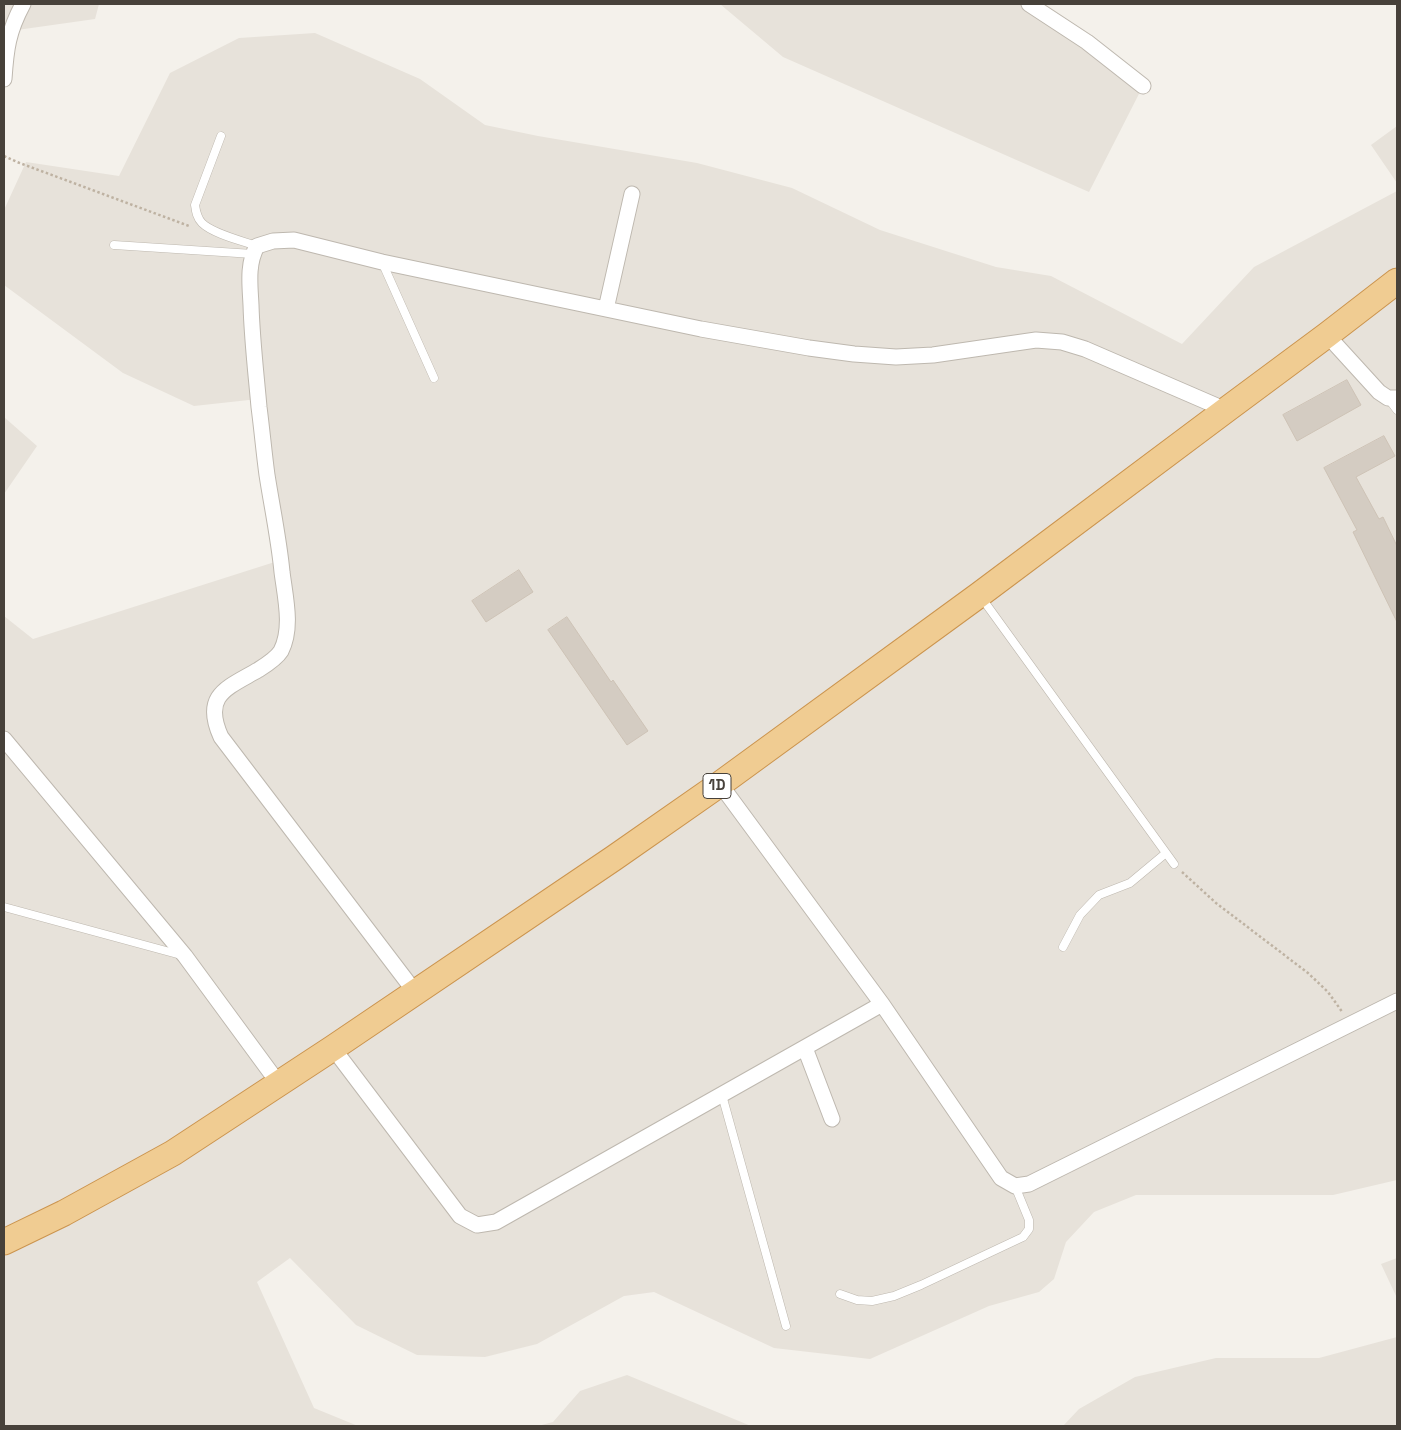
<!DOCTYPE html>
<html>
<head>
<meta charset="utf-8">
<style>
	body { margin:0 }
	#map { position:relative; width:1401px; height:1430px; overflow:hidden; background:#f4f1eb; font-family:"Space Grotesk",sans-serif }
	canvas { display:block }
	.frame { position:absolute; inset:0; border:5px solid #47413a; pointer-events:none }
</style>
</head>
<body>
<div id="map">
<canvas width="1401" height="1430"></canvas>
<div class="frame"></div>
</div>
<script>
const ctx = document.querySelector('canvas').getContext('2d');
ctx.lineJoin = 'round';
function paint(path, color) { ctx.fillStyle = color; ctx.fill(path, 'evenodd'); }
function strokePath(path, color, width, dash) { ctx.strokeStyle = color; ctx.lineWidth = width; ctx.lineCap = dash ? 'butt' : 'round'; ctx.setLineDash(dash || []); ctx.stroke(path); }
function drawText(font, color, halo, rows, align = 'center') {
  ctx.font = font + ' "Space Grotesk",sans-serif'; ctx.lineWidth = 4.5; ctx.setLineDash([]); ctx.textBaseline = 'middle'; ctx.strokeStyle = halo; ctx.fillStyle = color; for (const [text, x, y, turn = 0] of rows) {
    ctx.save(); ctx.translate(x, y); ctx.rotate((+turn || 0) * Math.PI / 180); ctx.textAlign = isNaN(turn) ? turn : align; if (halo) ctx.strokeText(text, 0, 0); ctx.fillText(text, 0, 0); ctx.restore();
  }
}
paint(new Path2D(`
	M 4,4 L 99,4 L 95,19 L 10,31 L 4,79 Z
	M 720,4 L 1029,4 L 1143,86 L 1089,192 L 783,57 Z
	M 315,33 L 420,79 L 485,125 L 538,136 L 697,163 L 792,188 L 880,230 L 996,267 L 1051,276 L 1182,344 L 1254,267 L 1397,191 L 1397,1180 L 1333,1195 L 1136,1195 L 1094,1212 L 1066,1242 L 1054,1279 L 1039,1292 L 989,1306 L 870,1359 L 774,1348 L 654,1292 L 624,1296 L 537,1344 L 485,1357 L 417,1355 L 356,1325 L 290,1258 L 257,1282 L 314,1408 L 358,1426 L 4,1426 L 4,616 L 33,639 L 281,560 L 258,399 L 194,406 L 123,373 L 4,285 L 4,210 L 26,162 L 119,176 L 170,73 L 239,38 Z
	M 1397,126 L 1397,183 L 1371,145 Z
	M 4,417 L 37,446 L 4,494 Z
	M 1397,1258 L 1397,1298 L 1381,1264 Z
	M 1397,1337 L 1397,1426 L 1063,1426 L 1079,1409 L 1135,1377 L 1216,1358 L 1319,1358 Z
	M 627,1375 L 751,1426 L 538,1426 L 553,1422 L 580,1391 Z`), '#e7e2da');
const building = new Path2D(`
	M 1347,380 L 1361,405 L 1297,441 L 1283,415 Z
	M 1384,436 L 1395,456 L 1356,477 L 1379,519 L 1383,517 L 1397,546 L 1397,622 L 1353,532 L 1357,530 L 1324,468 Z
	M 519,570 L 533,592 L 486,622 L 472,601 Z
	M 567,617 L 611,682 L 613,680 L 648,731 L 627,745 L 548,630 Z`);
paint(building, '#d4ccc2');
strokePath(building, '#cec3b6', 1);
const service = new Path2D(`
	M 221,136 L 195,205 C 196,212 197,218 202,223 C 213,234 243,241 257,246
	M 114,245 L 253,254
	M 382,262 L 434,378
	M 1388,398 L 1397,410
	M 981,597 L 1174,864
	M 4,907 L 181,955
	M 1063,947 L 1080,915 L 1099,895 L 1130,883 L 1166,853
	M 722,1095 L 786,1326
	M 840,1294 L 857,1300 L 872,1301 L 894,1296 L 921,1285 L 1023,1237 L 1029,1229 L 1029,1220 L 1015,1186`);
const minor = new Path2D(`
	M 1029,4 L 1087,42 L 1143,86
	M 4,79 C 6,49 8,32 23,4
	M 606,309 L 632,194
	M 1327,335 L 1379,392 L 1388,398 L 1397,398
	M 4,739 L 185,956 L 279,1084
	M 720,784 L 882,1004 L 1001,1178 L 1015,1186 L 1029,1184 L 1397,1001
	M 415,992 L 221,737 C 202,695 227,688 258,670 C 266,665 276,659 281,651 C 293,628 285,596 282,572 C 279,540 272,507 267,475 C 264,453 262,430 259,407 C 256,373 252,340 251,305 C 250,285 247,264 257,246 L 273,241 L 294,240 L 382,262 L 701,329 L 809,348 L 854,354 L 896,357 L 933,355 L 1036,340 L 1062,342 L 1085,349 L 1226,410
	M 333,1048 L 460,1216 L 477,1225 L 496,1222 L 882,1004
	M 805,1048 L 832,1119`);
const trunk = new Path2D(`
	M 4,1242 L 64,1213 L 173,1153 L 333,1048 L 614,858 L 720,784 L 979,595 L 1226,410 L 1327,335 L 1397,281`);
strokePath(service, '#beb8af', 9);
strokePath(minor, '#beb8af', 17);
strokePath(trunk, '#cb944e', 27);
strokePath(new Path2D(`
	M 4,156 L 17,162 L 189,226
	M 1182,872 L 1216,903 L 1308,973 L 1328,992 L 1343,1013`), '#beb2a2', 2.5, [2.5, 2.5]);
strokePath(service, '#fff', 8);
strokePath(minor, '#fff', 15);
strokePath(trunk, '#f0cc92', 25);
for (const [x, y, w] of [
	[717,786,28]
]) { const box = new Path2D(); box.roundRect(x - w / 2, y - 12.5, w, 25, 4); ctx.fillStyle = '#fff'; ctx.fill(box); strokePath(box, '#47413a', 1); }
drawText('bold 15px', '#47413a', null, [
	["1D",717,786]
]);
</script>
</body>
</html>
